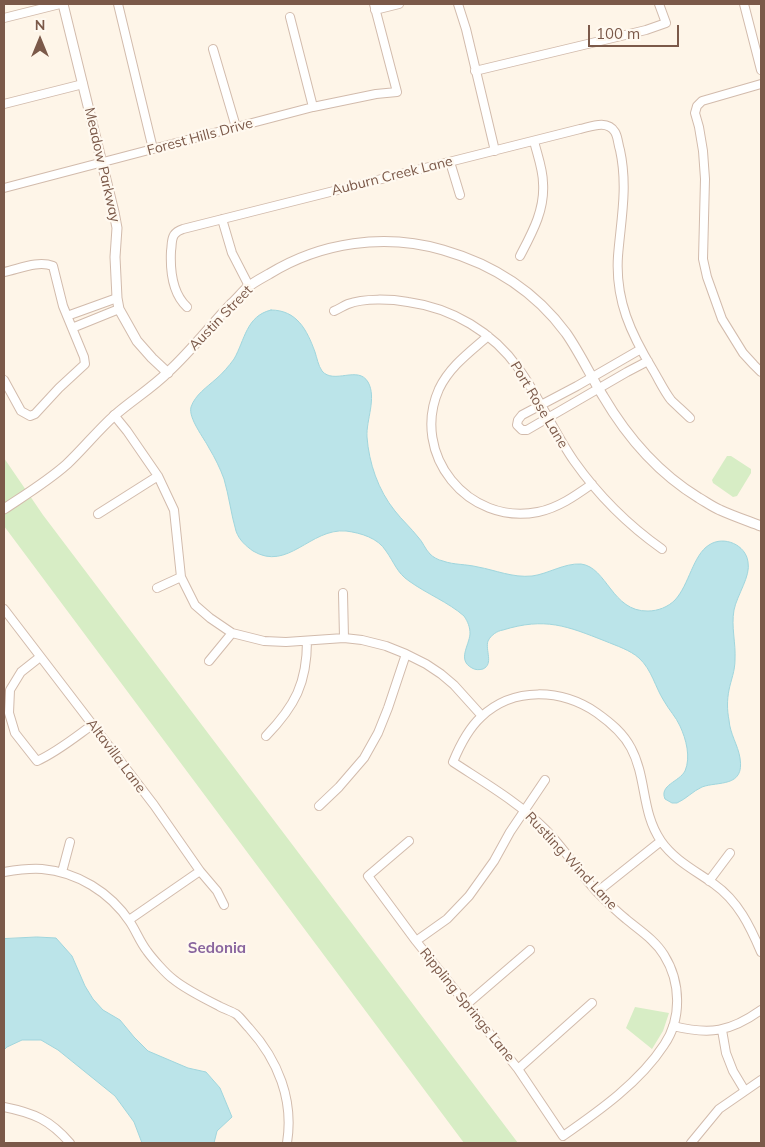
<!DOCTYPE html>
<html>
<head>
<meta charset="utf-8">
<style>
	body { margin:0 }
	#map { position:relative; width:765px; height:1147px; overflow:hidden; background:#fef5e8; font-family:Mulish,sans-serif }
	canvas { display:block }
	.frame { position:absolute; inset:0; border:5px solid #7b5949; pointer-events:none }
	.north { position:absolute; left:15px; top:15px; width:50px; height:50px; -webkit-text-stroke:4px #fff9f0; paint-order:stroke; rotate:0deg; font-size:14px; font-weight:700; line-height:20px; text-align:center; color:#7b5949 }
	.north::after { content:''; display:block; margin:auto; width:18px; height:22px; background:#7b5949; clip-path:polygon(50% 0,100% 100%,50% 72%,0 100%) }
	.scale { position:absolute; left:588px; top:25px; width:91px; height:22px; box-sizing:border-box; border:2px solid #7b5949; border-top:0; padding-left:6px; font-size:15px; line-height:18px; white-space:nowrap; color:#7b5949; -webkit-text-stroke:4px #fff9f0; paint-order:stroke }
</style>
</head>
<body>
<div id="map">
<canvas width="765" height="1147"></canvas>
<div class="frame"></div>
<div class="north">N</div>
<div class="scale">100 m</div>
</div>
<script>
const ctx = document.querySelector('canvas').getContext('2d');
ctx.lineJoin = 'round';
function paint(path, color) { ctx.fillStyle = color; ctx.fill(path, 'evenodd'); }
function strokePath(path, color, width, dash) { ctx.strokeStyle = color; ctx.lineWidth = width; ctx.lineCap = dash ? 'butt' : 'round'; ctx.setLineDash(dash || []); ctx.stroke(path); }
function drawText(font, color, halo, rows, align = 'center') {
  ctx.font = font + ' Mulish,sans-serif'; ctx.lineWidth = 4.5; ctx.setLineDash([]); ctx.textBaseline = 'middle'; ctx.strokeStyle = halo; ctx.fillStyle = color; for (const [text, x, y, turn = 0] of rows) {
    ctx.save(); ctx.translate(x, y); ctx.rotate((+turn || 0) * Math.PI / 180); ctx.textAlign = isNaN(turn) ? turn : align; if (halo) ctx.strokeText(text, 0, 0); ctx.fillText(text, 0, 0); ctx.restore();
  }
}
paint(new Path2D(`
	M 727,456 L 731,456 L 751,469 L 751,473 L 737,496 L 733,497 L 713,483 L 712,480 Z
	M 4,458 L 43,515 L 518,1143 L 464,1143 L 4,526 Z
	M 635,1007 L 669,1013 L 663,1031 L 652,1049 L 626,1028 Z`), '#d7edc5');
const water = new Path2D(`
	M 271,310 C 297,310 307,330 315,352 C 317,358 318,365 322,371 C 334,385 358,365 368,382 C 377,398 366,420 367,437 C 369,463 378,490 395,511 C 402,520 411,528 418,537 C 423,542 425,549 430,554 C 433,557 438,560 443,561 C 454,565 466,564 478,567 C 495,570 513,578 532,576 C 548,574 564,563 581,564 C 607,567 612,612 648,611 C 658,611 668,607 675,600 C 689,585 693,555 709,545 C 724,535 746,545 748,562 C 751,576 737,595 734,610 C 731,627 736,643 735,660 C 735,671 731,680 729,690 C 727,700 727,710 729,720 C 730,734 738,745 740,758 C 745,788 718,781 702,787 C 693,791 686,799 677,803 L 672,803 L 665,799 C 659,785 679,782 685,771 C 691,757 686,739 680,726 C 676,717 669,710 664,701 C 655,687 652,670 639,658 C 630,650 617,646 605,641 C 567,626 545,617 503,630 C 497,631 491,635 488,641 C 485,650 494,664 483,669 C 479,670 475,670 472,668 C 457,660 469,646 470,634 C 470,627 468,622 464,616 C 448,602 427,594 409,581 C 397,573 394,562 386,551 C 378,538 361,533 346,531 C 310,528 288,572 253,551 C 246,546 239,540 236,531 C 231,514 229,496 224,479 C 220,468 215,458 209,448 C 204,438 188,418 191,407 C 195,395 207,387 216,379 C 222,374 229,366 234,359 C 245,340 246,316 271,310 Z
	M 37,937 L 56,938 L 72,956 L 85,986 L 93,999 L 103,1010 L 120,1020 L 134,1037 L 148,1051 L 188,1068 L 206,1072 L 220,1088 L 232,1117 L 217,1131 L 214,1143 L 142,1143 L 134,1122 L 115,1096 L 58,1050 L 41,1040 L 22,1040 L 7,1047 L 4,1050 L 4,939 Z`);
paint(water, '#bbe4e9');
strokePath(water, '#a0d5dc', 1);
const minor = new Path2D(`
	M 118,4 L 153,149
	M 458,4 L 466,29 L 495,151
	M 744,4 L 761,70
	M 375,10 L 399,4
	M 290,17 L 313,107
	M 4,18 L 60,4
	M 213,49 L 236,127
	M 475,71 L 646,30 L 666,23 L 659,4
	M 761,84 L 702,101 L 697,106 L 695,113 L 699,127 L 703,151 L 705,179 L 703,259 L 707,277 L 722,319 L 743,353 L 754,365 L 761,372
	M 4,104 L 83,84
	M 450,162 L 460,195
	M 4,188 L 313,107 L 376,94 L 397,92 L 374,4
	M 222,219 L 232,253 L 249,286
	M 520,256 C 532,233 545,210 543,183 C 543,169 537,154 534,141
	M 4,272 C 19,269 38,260 53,266 L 63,306 L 84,357 L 85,364 L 59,388 L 35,414 L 30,416 L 21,411 L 4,380
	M 187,307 C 172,293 170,271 171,251 C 172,246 171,240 174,235 C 176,232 180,230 183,229 L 580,129 C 590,127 607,119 615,132 C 618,137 618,144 620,150 C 628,187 621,219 618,256 C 615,300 631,334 653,370 C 659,380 664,391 671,400 C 677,406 684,412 690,418
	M 334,311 C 339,309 343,306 348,304 C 364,298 391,299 408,302 C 452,308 493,332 519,369 C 540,398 553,431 574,461 C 598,495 628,525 662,549
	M 67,316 L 117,298
	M 72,328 L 119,309
	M 488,336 C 470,352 450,366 439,389 C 410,454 468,526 538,512 C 558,508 575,496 592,484
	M 641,349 L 577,386 L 522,415 L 518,420 L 517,425 L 522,430 L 527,430 L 627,372 L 648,361
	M 114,415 L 127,431 L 158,476 L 174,510 L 181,577 L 195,605 L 210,618 L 232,633 L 264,641 L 286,642 L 344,638 L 362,640 L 386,646 L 406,654 L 426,664 L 441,674 L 454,685 L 482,716
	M 98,514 L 158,476
	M 157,588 L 181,577
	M 343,593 L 344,638
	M 4,609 L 154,805 L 200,871 L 217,891 L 224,905
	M 40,657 L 21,672 L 10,690 L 9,713 L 15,733 L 37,761 C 57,752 74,738 92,725
	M 209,661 L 232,633
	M 266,736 C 295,706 307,683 307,641
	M 319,806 L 339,787 L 364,758 L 378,733 L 388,708 L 406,654
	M 409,841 L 368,876 L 416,941 L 518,1069 L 563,1136 C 599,1111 640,1082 664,1045 C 682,1019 681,982 664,955 C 655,940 639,930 626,919 C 616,911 607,902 598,893 C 579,873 565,849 545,829 C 518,802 485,783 453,762 C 460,745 468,729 481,717 C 514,686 562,689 597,713 C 611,723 623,733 631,748 C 647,778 641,812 661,841 C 674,860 696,871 714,884 C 738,901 750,926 761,952
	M 4,872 C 16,870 29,868 42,869 C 77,872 110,892 130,922 C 136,931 140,942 147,951 C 152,958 166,974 173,979 C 185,989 205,999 219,1006 C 224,1009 231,1011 236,1014 C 241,1018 245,1024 249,1028 C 278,1060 294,1100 287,1143
	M 62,872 L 70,842
	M 709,881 L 730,853
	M 597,892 L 661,841
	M 129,920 L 200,871
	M 416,941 L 447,919 L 469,896 L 494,861 L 510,832 L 545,780
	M 466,1005 L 530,950
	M 673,1026 C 710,1035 730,1032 761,1010
	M 722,1030 L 726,1053 L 733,1071 L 745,1091
	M 518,1069 L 592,1003
	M 4,1107 C 34,1113 50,1120 70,1143
	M 691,1143 L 719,1109 L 761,1080`);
const tertiary = new Path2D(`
	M 63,4 L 114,212 L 117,228 L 115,257 L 117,298 L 119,309 L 137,341 L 152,358 L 168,373
	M 4,509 C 25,495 48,481 67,464 C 84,448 98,430 115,415 C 132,400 152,388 168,372 C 191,351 210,326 231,304 C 237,299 242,292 248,287 C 254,282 262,278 269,274 C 321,242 385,233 443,250 C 492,264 535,291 566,333 C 580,353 590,375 603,396 C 627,437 658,473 699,498 C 706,502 713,507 720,510 C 733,516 748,521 761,526`);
strokePath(minor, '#d2bbac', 10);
strokePath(tertiary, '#d2bbac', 11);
strokePath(minor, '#fff', 8);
strokePath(tertiary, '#fff', 9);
drawText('14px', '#7b5949', '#fff9f0', [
	["Forest Hills Drive",200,137,-15],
	["Meadow Parkway",102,165,77],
	["Auburn Creek Lane",392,176,-14],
	["Austin Street",221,318,-46],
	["Port Rose Lane",539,405,59],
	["Altavilla Lane",116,756,53],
	["Rustling Wind Lane",571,861,47],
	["Rippling Springs Lane",467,1005,51]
]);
drawText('bold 15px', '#89659e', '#fff9f0', [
	["Sedonia",217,948]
]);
</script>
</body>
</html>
